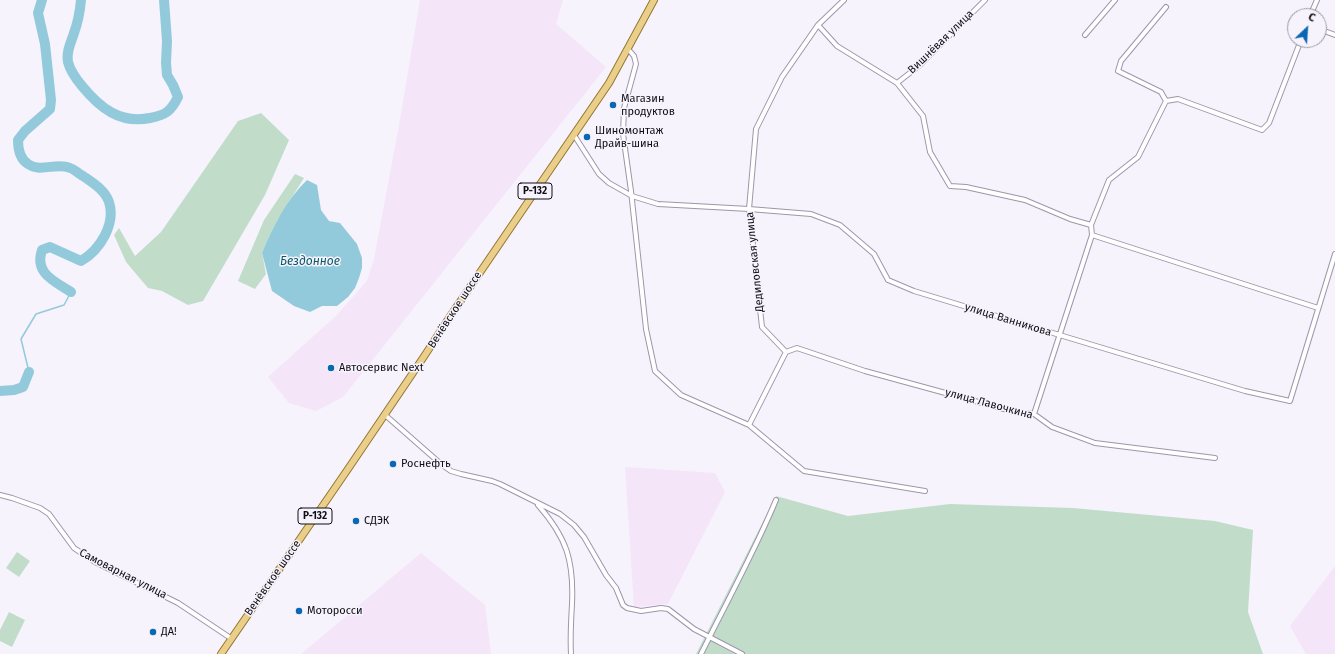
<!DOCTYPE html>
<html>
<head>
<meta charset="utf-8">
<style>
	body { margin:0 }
	#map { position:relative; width:1335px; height:654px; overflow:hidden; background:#f6f3fc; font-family:"Fira Sans",sans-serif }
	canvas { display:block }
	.north { position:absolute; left:1287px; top:8px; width:40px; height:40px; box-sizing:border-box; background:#f6f3fc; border:1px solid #9a979f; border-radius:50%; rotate:25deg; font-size:11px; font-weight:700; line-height:16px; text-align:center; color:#100d14 }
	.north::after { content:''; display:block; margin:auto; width:14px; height:18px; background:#0a67b4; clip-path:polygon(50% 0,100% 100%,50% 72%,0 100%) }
</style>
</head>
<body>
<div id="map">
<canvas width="1335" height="654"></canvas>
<div class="north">С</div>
</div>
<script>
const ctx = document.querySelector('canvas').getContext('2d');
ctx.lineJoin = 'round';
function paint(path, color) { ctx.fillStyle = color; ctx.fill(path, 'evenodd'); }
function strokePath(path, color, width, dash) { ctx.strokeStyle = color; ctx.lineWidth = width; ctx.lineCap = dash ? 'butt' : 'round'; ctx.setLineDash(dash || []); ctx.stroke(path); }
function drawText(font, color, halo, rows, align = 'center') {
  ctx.font = font + ' "Fira Sans",sans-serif'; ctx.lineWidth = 3; ctx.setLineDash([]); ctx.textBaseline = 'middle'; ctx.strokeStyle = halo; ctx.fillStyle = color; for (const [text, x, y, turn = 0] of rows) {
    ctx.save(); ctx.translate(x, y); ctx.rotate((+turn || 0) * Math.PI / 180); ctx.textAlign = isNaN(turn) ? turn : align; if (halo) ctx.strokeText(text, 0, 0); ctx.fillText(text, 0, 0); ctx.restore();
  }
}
paint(new Path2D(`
	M 420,0 L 563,0 L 556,24 L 606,67 L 343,397 L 316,411 L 289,403 L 268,377 L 336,316 L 367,281 L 374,259 L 401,114 Z
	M 625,467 L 715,473 L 725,492 L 668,604 L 634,607 Z
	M 421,553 L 485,605 L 491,654 L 301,654 Z
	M 1335,566 L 1335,654 L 1306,654 L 1290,626 Z`), '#f4e5f8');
paint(new Path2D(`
	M 261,113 L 289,140 L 265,195 L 203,301 L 188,305 L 162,291 L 148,288 L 126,262 L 114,235 L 119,228 L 135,256 L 161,232 L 238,121 Z
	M 295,174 L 304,178 L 277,221 L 262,253 L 266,274 L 255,289 L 238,281 L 264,220 Z
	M 776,496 L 848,516 L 950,504 L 1073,508 L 1215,521 L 1253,530 L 1248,612 L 1263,654 L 696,654 Z
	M 17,552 L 30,561 L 19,577 L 6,568 Z
	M 9,612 L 25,620 L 12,647 L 0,641 L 0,630 Z`), '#c1ddca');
paint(new Path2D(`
	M 307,180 L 317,185 L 321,210 L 329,221 L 340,223 L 357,244 L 362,258 L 362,268 L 359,278 L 355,288 L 348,297 L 337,306 L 322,306 L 310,312 L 294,306 L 272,291 L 262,253 C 273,227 286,200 307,180 Z`), '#92cadc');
strokePath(new Path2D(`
	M 29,372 L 21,339 L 36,314 L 64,305 L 71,292`), '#92cadc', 1.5);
strokePath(new Path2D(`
	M 42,0 L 38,13 L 45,44 L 51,100 L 50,109 L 25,131 L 18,140 C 18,150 20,159 28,164 C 41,173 56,162 70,168 C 74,169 79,174 83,176 C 93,183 105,190 109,202 C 116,224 100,250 81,261 L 50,247 L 42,250 C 34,273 54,281 71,292
	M 81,0 C 80,11 78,22 74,33 C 71,43 66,51 68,62 C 70,70 77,80 82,86 C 100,108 120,124 150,118 C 166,115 171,111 178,97 L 173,85 L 167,75 L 166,63 L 167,41 L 164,0
	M 0,391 L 14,390 L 23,387 L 29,372`), '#92cadc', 10);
const minor = new Path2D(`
	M 1166,7 L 1121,61 L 1118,71 L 1161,92 L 1166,101
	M 1310,16 L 1317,0
	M 818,25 L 837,46 L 897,83 L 923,116 L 930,152 L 950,186 L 966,187 L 1025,200 L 1070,219 L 1091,225
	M 1319,29 L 1335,35
	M 1085,35 L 1115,0
	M 628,49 L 634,56 L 636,64 L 624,108 L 623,134 L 631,191 L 646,329 L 655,371 L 681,395 L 749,425 L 786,352
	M 897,83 L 920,65 L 985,0
	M 574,135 L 599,174 L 609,183 L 632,196 L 658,204 L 749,209 L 811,214 L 840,225 L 874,254 L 888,280 L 914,291 L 1245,391 L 1290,401 L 1335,254
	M 1092,235 L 1318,308
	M 786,352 L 797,348 L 865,371 L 1015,412 L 1034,414 L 1052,427 L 1095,443 L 1215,458
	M 786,352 L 762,327 L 749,209 L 756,129 L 782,77 L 818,25 L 844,0
	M 384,414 L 441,464 L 451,471 L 461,474 L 492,481 L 500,484 L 560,514 L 574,525 L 584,537 L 606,575 L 616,588 L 623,605 L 627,608 L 641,611 L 661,608 L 668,609 L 694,629 L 742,654
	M 1034,414 L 1092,235 L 1091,225 L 1109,180 L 1138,157 L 1166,101 L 1178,99 L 1262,130 L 1269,123 L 1301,40
	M 749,425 L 804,471 L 925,491
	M 0,495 L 12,498 L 40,508 L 49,514 L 74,548 L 95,562 L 178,603 L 232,639
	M 538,505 C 567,538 574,561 572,604 C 571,621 570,637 571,654
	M 701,654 C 726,603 754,553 776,500`);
const primary = new Path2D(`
	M 221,654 L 348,469 L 425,355 L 451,315 L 609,83 L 654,0`);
strokePath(minor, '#9e96ab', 6);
strokePath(primary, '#95762f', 8);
strokePath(minor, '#fff', 4);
strokePath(primary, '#eacf8b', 6);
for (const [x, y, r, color] of [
	[613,105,4,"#0a67b4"],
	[587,137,4,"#0a67b4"],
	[331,368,4,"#0a67b4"],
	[393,464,4,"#0a67b4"],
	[356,521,4,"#0a67b4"],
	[299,611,4,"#0a67b4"],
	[153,632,4,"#0a67b4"]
]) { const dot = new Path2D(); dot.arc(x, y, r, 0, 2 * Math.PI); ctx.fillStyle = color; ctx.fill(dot); strokePath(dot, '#f6f3fc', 1.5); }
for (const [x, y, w] of [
	[535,191,34],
	[315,516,34]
]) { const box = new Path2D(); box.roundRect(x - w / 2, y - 8, w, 16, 3); ctx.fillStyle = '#f6f3fc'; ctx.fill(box); strokePath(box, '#100d14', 1); }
drawText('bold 10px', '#100d14', null, [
	["Р-132",535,191],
	["Р-132",315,516]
]);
drawText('11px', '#100d14', '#f6f3fc', [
	["Вишнёвая улица",941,42,-44],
	["Дедиловская улица",755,262,-96],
	["Венёвское шоссе",455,310,-57],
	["улица Ванникова",1008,320,17],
	["улица Лавочкина",989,404,15],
	["Самоварная улица",123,574,27],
	["Венёвское шоссе",273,578,-55]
]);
drawText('11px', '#100d14', '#f6f3fc', [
	["Магазин",621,99],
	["продуктов",621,112],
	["Шиномонтаж",595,131],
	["Драйв-шина",595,144],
	["Автосервис Next",339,368],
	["Роснефть",401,464],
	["СДЭК",364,521],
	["Моторосси",307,611],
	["ДА!",161,632]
], 'left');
drawText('italic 12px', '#09586a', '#f6f3fc', [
	["Бездонное",310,262]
]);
</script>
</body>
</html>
